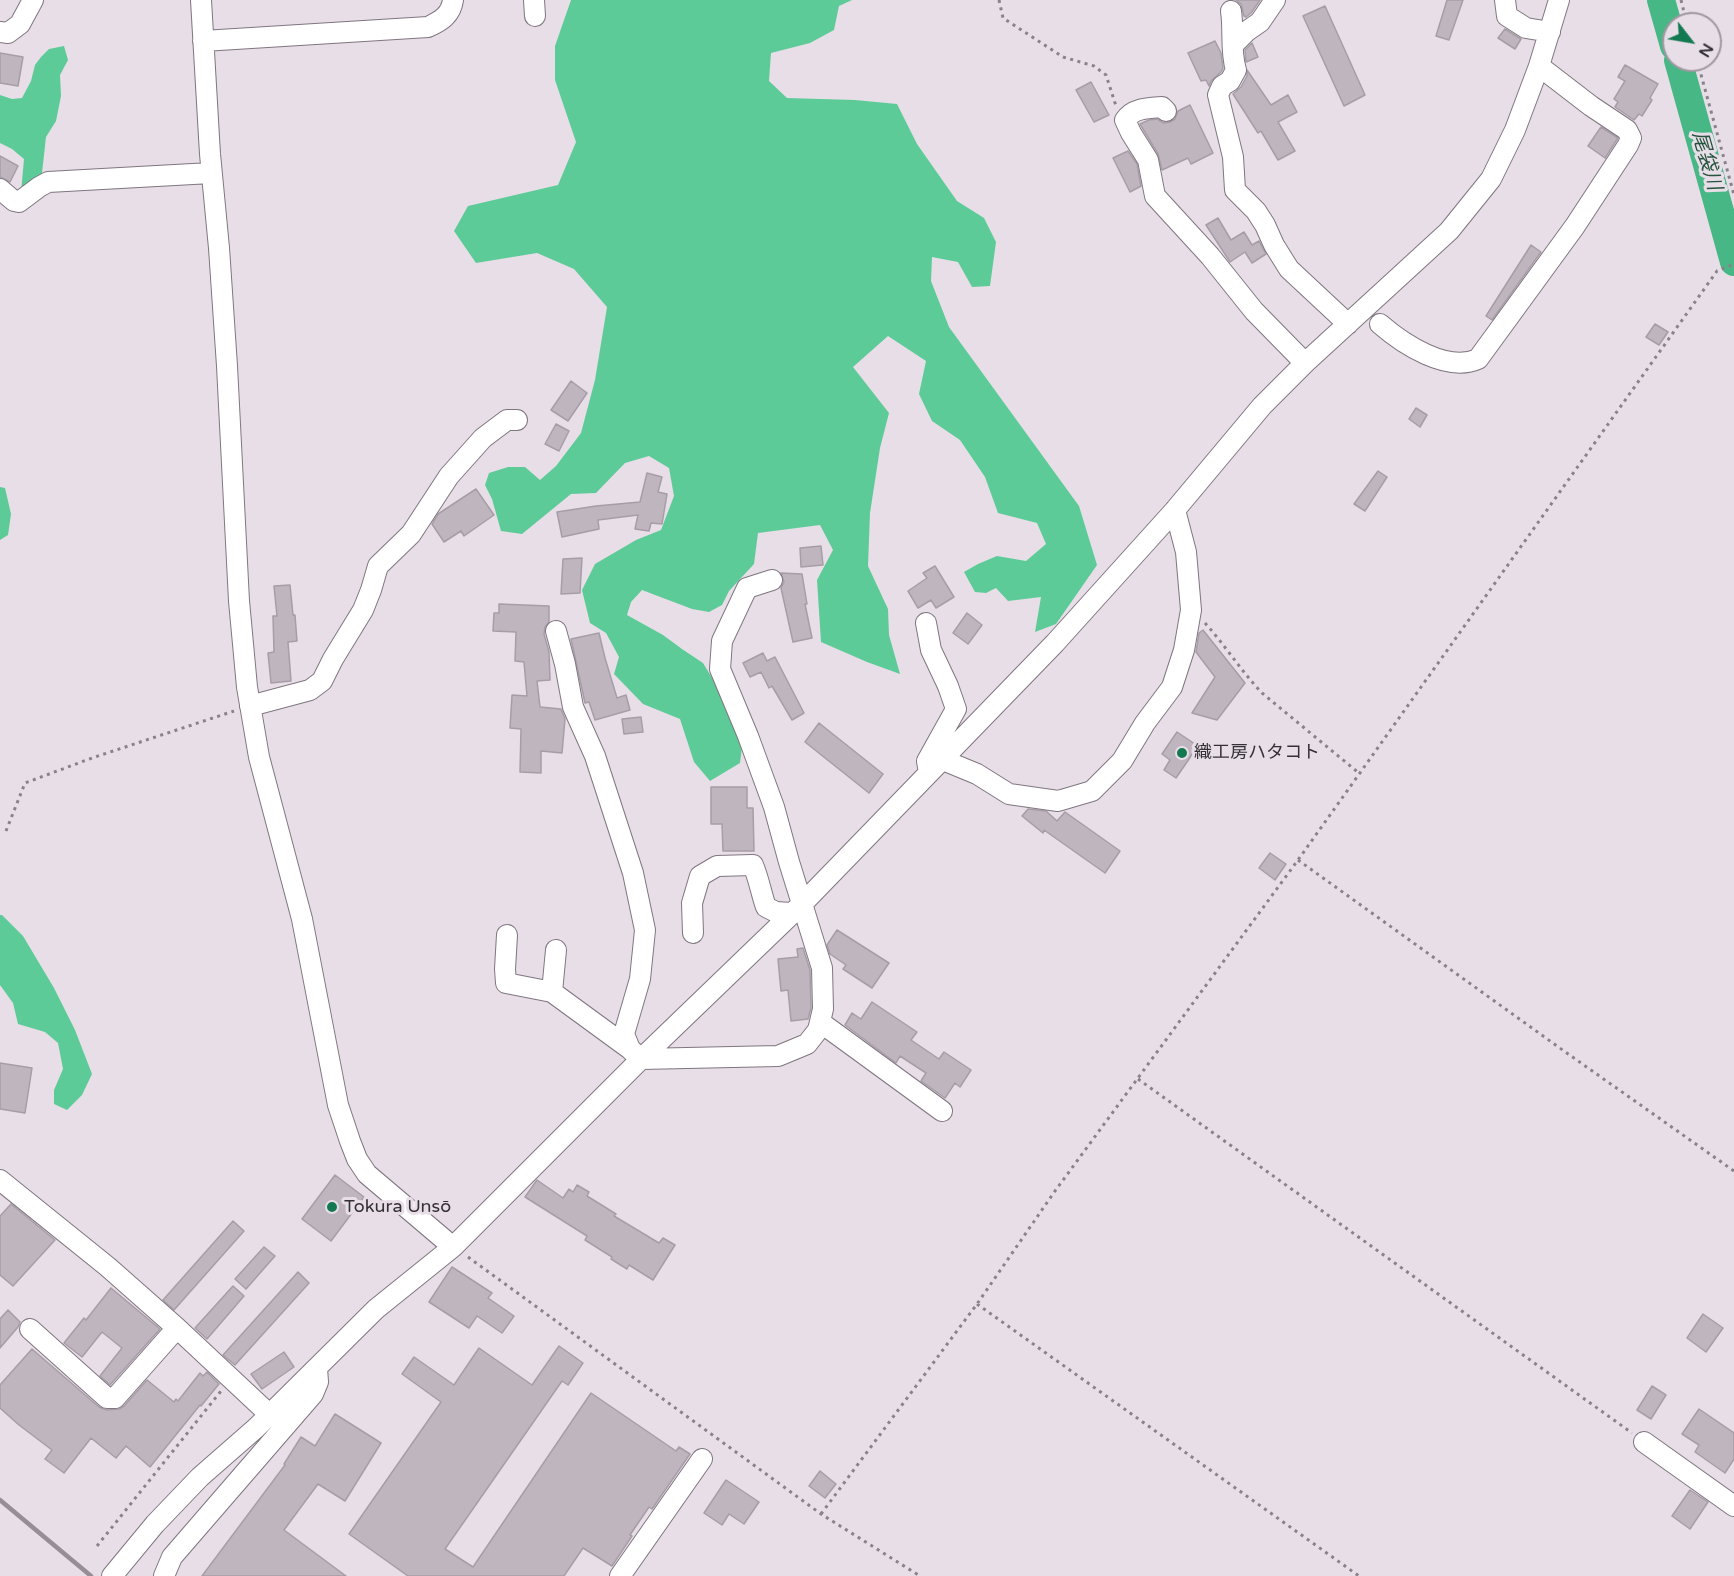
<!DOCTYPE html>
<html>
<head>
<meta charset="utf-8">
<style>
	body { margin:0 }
	#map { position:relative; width:1734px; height:1576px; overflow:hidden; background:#e8dee8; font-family:"Varela Round",sans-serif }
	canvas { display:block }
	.north { position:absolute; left:1662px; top:12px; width:60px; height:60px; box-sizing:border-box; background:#e8dee8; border:2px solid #a098a0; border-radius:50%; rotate:121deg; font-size:16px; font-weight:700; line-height:24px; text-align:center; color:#343034 }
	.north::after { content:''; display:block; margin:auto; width:21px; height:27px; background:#137951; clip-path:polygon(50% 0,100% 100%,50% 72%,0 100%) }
</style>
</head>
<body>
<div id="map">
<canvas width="1734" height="1576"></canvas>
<div class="north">N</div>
</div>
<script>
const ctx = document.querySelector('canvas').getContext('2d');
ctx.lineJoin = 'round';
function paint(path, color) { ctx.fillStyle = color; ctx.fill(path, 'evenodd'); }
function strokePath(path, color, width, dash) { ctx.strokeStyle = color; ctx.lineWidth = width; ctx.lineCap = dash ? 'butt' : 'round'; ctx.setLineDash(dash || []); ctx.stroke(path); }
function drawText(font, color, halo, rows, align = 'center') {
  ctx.font = font + ' "Varela Round","Noto Sans JP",sans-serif'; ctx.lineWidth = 6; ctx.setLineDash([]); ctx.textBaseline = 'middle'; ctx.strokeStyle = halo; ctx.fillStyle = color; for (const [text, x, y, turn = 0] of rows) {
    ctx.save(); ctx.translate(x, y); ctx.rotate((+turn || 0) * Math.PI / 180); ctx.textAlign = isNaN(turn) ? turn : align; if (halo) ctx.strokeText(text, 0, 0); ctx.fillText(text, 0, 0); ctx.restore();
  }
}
paint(new Path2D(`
	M 571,0 L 852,0 L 839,6 L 834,30 L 810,43 L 771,53 L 769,81 L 787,98 L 855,100 L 897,104 L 917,144 L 957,201 L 984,218 L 996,242 L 990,286 L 972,287 L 958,262 L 932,257 L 931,281 L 949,327 L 1079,506 L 1097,565 L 1056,624 L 1035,632 L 1041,597 L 1008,601 L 996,588 L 986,593 L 975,592 L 964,572 L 978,564 L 997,556 L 1026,561 L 1046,544 L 1037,523 L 998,513 L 985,477 L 960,440 L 932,421 L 919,394 L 926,361 L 888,336 L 853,367 L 889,413 L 880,448 L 870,513 L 868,566 L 888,609 L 889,635 L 900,674 L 867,662 L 821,642 L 817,580 L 833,550 L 820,525 L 758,533 L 754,564 L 729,591 L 722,605 L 709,612 L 692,609 L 642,590 L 631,602 L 627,615 L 663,635 L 682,649 L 703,663 L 732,711 L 743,739 L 740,763 L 710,781 L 694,762 L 680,719 L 643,704 L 614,674 L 619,657 L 606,633 L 590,623 L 582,590 L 595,564 L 636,540 L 661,530 L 674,496 L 669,468 L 649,456 L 625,463 L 596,493 L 571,494 L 522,534 L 501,531 L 492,499 L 485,485 L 489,473 L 508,467 L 525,467 L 540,480 L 556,466 L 581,433 L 595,380 L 607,307 L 574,269 L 537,253 L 476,263 L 454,231 L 468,206 L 558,185 L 576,142 L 555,80 L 555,46 Z
	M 64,46 L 68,60 L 60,75 L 61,96 L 56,121 L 46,137 L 41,182 L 21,192 L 24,159 L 12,149 L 0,143 L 0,95 L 12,99 L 22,98 L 31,81 L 35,65 L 41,57 L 49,49 Z
	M 0,487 L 5,488 L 11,514 L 8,535 L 0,540 Z
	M 0,915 L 2,915 L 23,936 L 54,988 L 75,1030 L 92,1074 L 82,1095 L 67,1110 L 54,1104 L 54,1090 L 63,1069 L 58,1043 L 45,1032 L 18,1024 L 13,1003 L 0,985 Z`), '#5dcb98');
strokePath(new Path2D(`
	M 1661,0 L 1674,46
	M 1678,60 L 1734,262`), '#47b785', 28);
const building = new Path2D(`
	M 1236,0 L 1260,0 L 1251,13 L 1246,17 L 1244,16 L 1241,4 Z
	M 1447,0 L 1463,0 L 1449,40 L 1436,36 Z
	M 1325,6 L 1365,95 L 1344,106 L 1303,16 Z
	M 1505,29 L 1521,39 L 1515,49 L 1498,38 Z
	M 1215,41 L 1221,53 L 1223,68 L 1221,72 L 1211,81 L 1209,86 L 1206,80 L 1201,81 L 1188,53 Z
	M 1252,43 L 1258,57 L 1246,62 L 1245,50 Z
	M 0,53 L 23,57 L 18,86 L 0,83 Z
	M 1625,65 L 1658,84 L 1650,98 L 1652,100 L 1642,116 L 1639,114 L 1634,120 L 1615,107 L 1618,102 L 1614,99 L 1625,81 L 1618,77 Z
	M 1247,70 L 1271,105 L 1288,95 L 1297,112 L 1278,122 L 1295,151 L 1278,160 L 1261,131 L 1258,133 L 1233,94 L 1241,87 L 1247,76 Z
	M 1091,82 L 1109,115 L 1094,122 L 1076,90 Z
	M 1190,105 L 1213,153 L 1191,164 L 1188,158 L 1162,170 L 1158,154 L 1140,124 L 1149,120 L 1157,119 L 1163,123 L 1170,122 L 1175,119 L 1178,111 Z
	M 1601,127 L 1618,138 L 1605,158 L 1588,146 Z
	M 1128,151 L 1137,164 L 1141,186 L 1130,192 L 1113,158 Z
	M 0,156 L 18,166 L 10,182 L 0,177 Z
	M 1218,218 L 1231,240 L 1244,232 L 1252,245 L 1259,241 L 1266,254 L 1252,263 L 1245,252 L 1230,262 L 1206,225 Z
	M 1531,245 L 1541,252 L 1492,320 L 1486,316 Z
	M 1655,324 L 1668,332 L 1659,345 L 1646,337 Z
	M 571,381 L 587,393 L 568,421 L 551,410 Z
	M 1416,408 L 1427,415 L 1420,427 L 1409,419 Z
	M 556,424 L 569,431 L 559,451 L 545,444 Z
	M 1378,471 L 1387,477 L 1365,511 L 1354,504 Z
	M 647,473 L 662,477 L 658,492 L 667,494 L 662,524 L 651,523 L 649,531 L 635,529 L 638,515 L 598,520 L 599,529 L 562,537 L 557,512 L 596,506 L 640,502 Z
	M 476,489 L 494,515 L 464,536 L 461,531 L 444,542 L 432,524 L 438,514 Z
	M 821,546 L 823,565 L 801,567 L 800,548 Z
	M 582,558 L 580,593 L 561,594 L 563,559 Z
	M 935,566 L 954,597 L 936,608 L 931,600 L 918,608 L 908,591 L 927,578 L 923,573 Z
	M 781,573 L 802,574 L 807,604 L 805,604 L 812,638 L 793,642 L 781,588 L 784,582 Z
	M 290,585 L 293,615 L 295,615 L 297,641 L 288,642 L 291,681 L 271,683 L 268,653 L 274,652 L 273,616 L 277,616 L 274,586 Z
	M 499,604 L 549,606 L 549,622 L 545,627 L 544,634 L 549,652 L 550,680 L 537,681 L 540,707 L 561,709 L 565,719 L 562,753 L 541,751 L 541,773 L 520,772 L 521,729 L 510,728 L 512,695 L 527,696 L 524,662 L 515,661 L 516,632 L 493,631 L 494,613 L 499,613 Z
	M 967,613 L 982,625 L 968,644 L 953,633 Z
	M 1203,630 L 1245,683 L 1217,720 L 1192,713 L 1215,677 L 1196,652 L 1199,633 Z
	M 599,633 L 605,658 L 617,698 L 626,695 L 630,710 L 595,720 L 589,702 L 585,703 L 571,639 Z
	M 763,653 L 767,661 L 775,657 L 804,713 L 792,720 L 772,686 L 769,688 L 761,672 L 750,677 L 743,663 Z
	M 641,717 L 643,732 L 624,734 L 622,719 Z
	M 819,723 L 883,774 L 869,793 L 805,742 Z
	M 1177,732 L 1198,746 L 1176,778 L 1164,770 L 1170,760 L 1162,754 Z
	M 711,787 L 747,787 L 747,808 L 753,808 L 754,851 L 723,851 L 722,824 L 711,824 Z
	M 1028,809 L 1046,811 L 1057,821 L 1065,812 L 1120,851 L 1105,873 L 1044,830 L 1043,833 L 1022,816 Z
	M 1270,853 L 1286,864 L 1275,880 L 1259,868 Z
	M 837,930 L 889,963 L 872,988 L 843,969 L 846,965 L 830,954 L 827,945 Z
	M 803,948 L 810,970 L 811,1008 L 808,1019 L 791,1021 L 788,990 L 781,991 L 778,959 L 798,957 L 797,949 Z
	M 872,1002 L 917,1032 L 911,1040 L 939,1059 L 944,1052 L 971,1070 L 960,1087 L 955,1083 L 945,1098 L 921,1081 L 926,1073 L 900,1056 L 896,1063 L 845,1025 L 852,1013 L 861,1019 Z
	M 0,1063 L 32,1068 L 25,1113 L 0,1109 Z
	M 335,1175 L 364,1197 L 331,1241 L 302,1219 Z
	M 537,1180 L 563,1198 L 569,1189 L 573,1192 L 577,1185 L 589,1192 L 587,1196 L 616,1214 L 614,1216 L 659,1243 L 663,1238 L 675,1245 L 653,1280 L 629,1265 L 627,1269 L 611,1259 L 612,1257 L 585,1240 L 587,1236 L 525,1197 Z
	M 11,1204 L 55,1240 L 13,1286 L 0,1275 L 0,1216 Z
	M 233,1221 L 244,1231 L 174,1310 L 163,1300 Z
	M 264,1247 L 275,1256 L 246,1289 L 235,1279 Z
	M 452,1267 L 492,1293 L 488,1298 L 514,1316 L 502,1333 L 477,1316 L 469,1328 L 429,1302 Z
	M 298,1272 L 309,1283 L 235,1365 L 223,1355 Z
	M 233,1286 L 244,1296 L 207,1339 L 195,1328 Z
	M 111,1288 L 160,1329 L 110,1385 L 100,1376 L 122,1348 L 102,1332 L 82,1357 L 64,1343 L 84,1318 L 86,1320 Z
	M 8,1310 L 20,1322 L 18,1327 L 0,1348 L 0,1319 Z
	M 1703,1314 L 1723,1328 L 1706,1352 L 1687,1338 Z
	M 559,1346 L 583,1363 L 568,1385 L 562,1381 L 445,1549 L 473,1567 L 591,1393 L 676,1451 L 679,1447 L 690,1454 L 652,1509 L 649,1507 L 630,1535 L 632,1536 L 612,1566 L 583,1548 L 564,1576 L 408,1576 L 349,1534 L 441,1402 L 402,1374 L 414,1357 L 454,1385 L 479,1348 L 532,1385 Z
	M 32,1349 L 99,1407 L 107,1410 L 119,1409 L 124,1406 L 147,1380 L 174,1402 L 176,1399 L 178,1401 L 200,1373 L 203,1376 L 207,1372 L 219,1384 L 201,1406 L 200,1405 L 150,1467 L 126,1446 L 116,1458 L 91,1438 L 64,1473 L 45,1459 L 52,1450 L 19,1425 L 0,1408 L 0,1385 Z
	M 284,1352 L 294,1367 L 262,1389 L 251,1374 Z
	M 1652,1386 L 1666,1395 L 1651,1419 L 1637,1410 Z
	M 1699,1409 L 1734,1433 L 1734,1459 L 1725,1473 L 1695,1452 L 1699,1445 L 1682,1434 Z
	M 335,1414 L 381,1443 L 345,1501 L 318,1484 L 284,1530 L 346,1576 L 202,1576 L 285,1465 L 284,1464 L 301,1437 L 315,1446 Z
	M 820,1471 L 836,1484 L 825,1498 L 809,1486 Z
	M 726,1480 L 759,1502 L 744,1524 L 729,1514 L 722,1525 L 704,1513 Z
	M 1690,1490 L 1708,1502 L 1690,1529 L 1672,1516 Z`);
paint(building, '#bfb5bf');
strokePath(building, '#a79da7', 1.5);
const minor = new Path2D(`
	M 201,0 L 210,154 L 219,248 L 227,366 L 239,601 L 247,687 L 259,757 L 302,919 L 338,1105 L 350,1141 L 357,1159 L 367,1174 L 453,1247
	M 534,0 L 535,16
	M 1505,0 L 1507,16 L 1526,28 L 1550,32
	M 1231,11 C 1234,31 1230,51 1236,70 L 1230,81 L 1222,86 L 1218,95 L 1233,157 L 1235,190 L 1256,211 L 1265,225 L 1274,245 L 1289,269 L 1348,324
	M 0,32 L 8,33 L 20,24 L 33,0
	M 203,41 L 428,27 C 441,21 451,15 453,0
	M 1233,45 L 1247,31 L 1260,22 L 1275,0
	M 1166,111 L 1162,107 C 1148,108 1133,108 1125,120 L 1131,133 L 1148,160 L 1155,196 L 1210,256 L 1254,311 L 1305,363
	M 0,189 L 14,201 L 19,202 L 39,187 L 48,182 L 211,173
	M 1380,324 C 1403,344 1447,373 1478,359 L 1575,226 L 1628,145 L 1631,138 L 1627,130 L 1591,106 L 1539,66
	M 926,623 L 931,650 L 948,686 L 956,709 L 927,761 L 929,773
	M 556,631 L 565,664 L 573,707 L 595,756 L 633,873 L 645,930 L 640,979 L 624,1034 L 630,1049
	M 250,706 L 310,690 L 322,681 L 333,659 L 363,610 L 371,590 L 378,566 L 411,534 L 449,476 L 483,438 L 507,420 L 517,420
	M 943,760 L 977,774 L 1009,794 L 1058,801 L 1092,791 L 1122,761 L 1145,723 L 1172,687 L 1184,650 L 1191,610 L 1186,552 L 1175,510
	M 693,933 L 692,903 L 700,876 L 717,866 L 753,865 C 759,879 761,893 766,907 L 776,912 L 791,913
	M 507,935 L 505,969 L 506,983 L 552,992
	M 556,950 L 552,992 L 630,1049 L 641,1059 L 778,1056 L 807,1044 L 818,1030 L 823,1009 L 822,968 L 789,862 L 774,807 L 748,736 L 720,669 L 722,641 L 747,588 L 772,580
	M 820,1022 L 942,1111
	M 0,1180 L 108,1267 L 177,1328 L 269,1414
	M 30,1329 L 107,1398 L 115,1398 L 177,1328
	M 1644,1442 L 1734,1506
	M 112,1576 L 155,1524 L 200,1477 L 256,1428 L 376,1309 L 453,1247 L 641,1059 L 802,904 L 1055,643 L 1175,510 L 1262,406 L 1305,363 L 1449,231 L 1491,179 L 1515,130 L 1539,66 L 1559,0
	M 164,1576 L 172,1557 L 313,1394 L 318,1382 L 317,1368
	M 620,1576 L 702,1459`);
strokePath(minor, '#7f767f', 22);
strokePath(new Path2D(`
	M 999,0 L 1003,18 L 1063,57 L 1094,66 L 1106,75 L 1116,106
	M 1681,0 L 1687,24
	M 1697,60 L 1734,195
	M 1205,623 C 1225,645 1241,671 1262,693 L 1360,774
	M 6,831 L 25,783 L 92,758 L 234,711
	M 1298,860 L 1564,1051 L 1734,1171
	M 1138,1079 L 1632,1433
	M 468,1257 L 821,1514 L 920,1576
	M 977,1304 L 1359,1576
	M 821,1514 L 977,1304 L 1055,1191 L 1298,860 L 1717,271 L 1734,264
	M 97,1546 L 221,1391`), '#898289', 3, [3, 4.5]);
strokePath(minor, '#fff', 20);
strokePath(new Path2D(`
	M 0,1500 L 91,1576`), '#968e96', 4.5);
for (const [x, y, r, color] of [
	[1182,753,6,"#137951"],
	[332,1207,6,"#137951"]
]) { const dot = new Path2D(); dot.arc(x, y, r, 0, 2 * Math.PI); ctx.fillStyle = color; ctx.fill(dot); strokePath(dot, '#e8dee8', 2); }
drawText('18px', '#343034', '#e8dee8', [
	["織工房ハタコト",1194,753],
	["Tokura Unsō",344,1207]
], 'left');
drawText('italic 20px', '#27543e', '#e8dee8', [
	["尾袋川",1706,161,74]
]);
</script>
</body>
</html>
